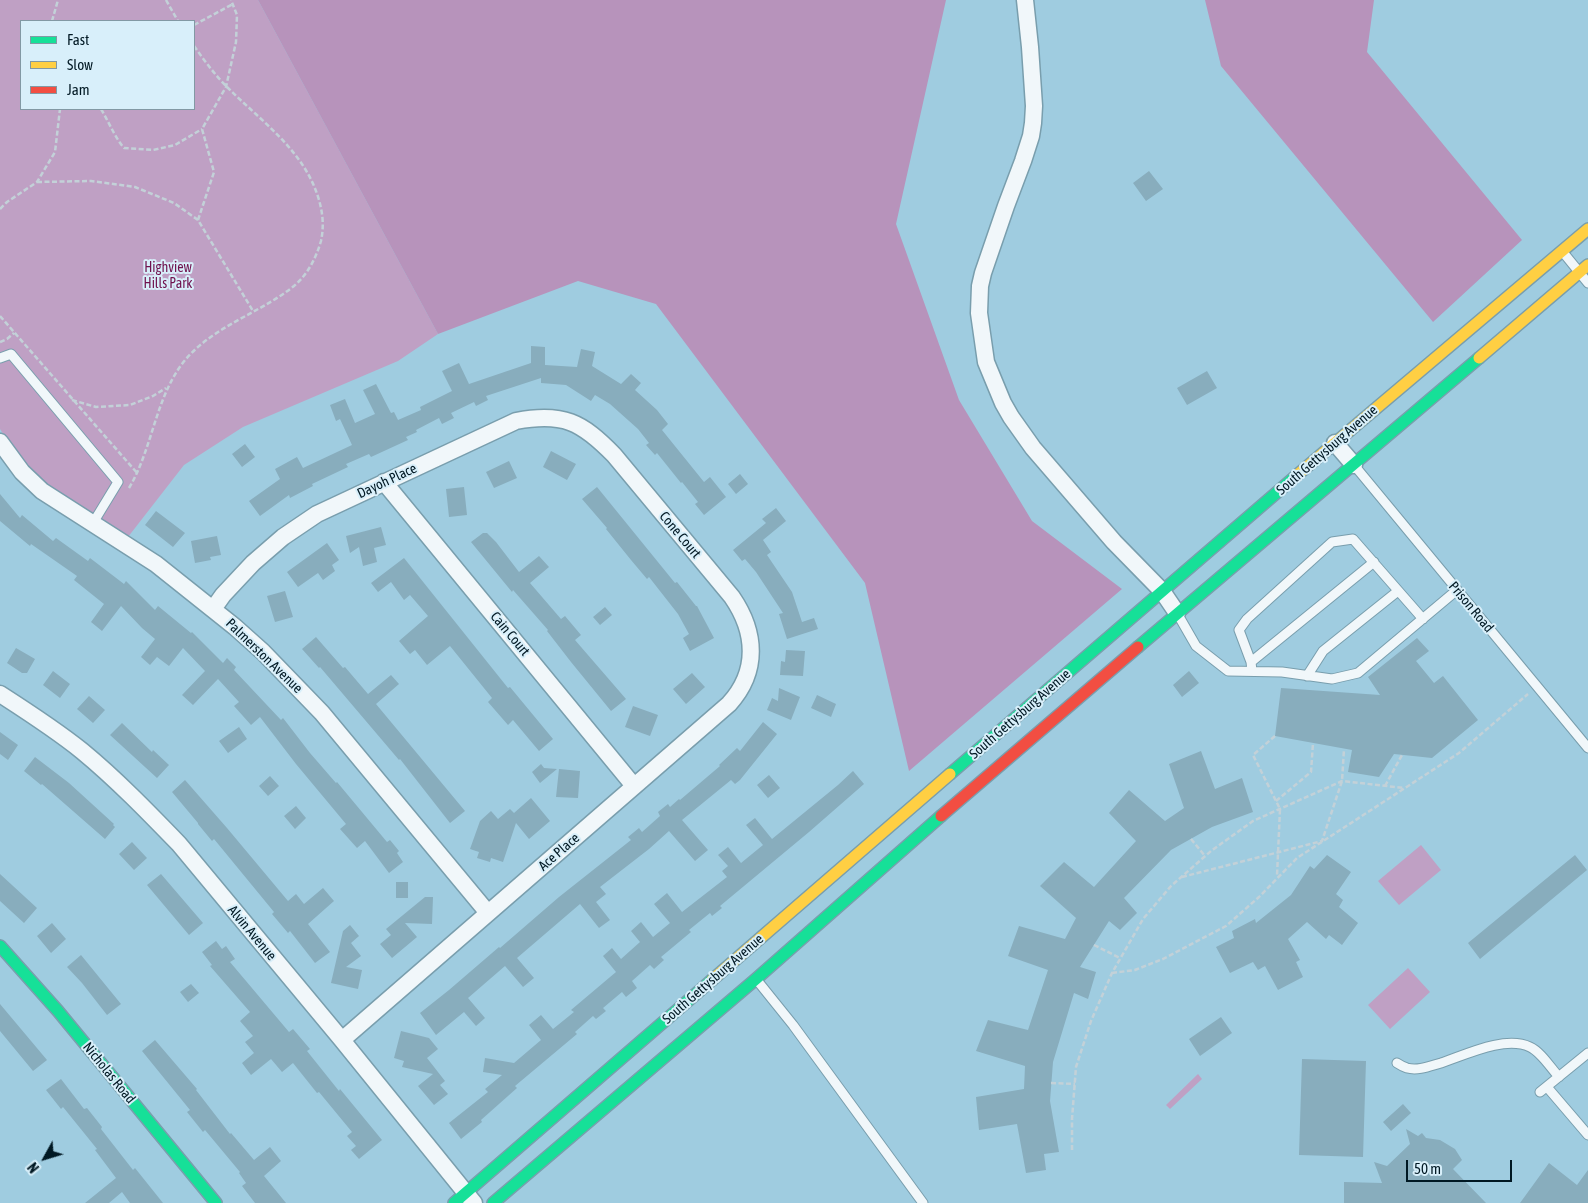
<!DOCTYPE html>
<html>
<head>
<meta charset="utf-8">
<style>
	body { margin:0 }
	#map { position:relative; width:1588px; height:1203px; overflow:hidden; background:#9fcce0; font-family:"Asap Condensed",sans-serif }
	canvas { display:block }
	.legend { position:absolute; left:20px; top:20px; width:175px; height:90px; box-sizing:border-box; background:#d8effa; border:1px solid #8299a4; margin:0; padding:6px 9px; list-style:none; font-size:15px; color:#001823 }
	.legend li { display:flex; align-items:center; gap:10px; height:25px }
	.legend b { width:25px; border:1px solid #8299a4 }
	.north { position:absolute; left:20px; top:1133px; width:50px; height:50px; -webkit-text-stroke:4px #d8effa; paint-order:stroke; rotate:231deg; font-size:14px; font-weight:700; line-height:20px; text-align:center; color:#001823 }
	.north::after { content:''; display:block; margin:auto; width:18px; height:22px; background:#001823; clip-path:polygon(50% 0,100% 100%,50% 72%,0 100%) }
	.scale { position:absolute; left:1406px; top:1160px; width:106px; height:22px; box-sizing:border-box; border:2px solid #001823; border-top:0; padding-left:6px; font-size:15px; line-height:18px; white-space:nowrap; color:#001823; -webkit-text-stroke:4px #d8effa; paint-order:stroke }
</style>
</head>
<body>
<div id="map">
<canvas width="1588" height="1203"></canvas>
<ul class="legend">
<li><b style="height:6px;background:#16e098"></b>Fast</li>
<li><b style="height:6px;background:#ffcf43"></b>Slow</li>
<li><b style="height:6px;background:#f24e42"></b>Jam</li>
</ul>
<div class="north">N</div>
<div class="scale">50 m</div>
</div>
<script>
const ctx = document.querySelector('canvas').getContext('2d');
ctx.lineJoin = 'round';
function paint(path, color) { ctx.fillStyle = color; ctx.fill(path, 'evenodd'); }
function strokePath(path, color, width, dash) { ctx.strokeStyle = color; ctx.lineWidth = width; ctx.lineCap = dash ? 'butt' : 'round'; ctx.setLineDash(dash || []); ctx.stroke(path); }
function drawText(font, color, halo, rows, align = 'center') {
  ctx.font = font + ' "Asap Condensed",sans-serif'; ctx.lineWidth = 4; ctx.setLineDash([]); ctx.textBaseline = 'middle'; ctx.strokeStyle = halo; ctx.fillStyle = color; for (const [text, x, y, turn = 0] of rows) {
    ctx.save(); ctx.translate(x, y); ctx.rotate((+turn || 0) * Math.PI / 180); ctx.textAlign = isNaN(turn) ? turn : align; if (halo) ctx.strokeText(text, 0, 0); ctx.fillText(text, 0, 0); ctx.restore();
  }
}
paint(new Path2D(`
	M 0,0 L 258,0 L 438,334 L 398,361 L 243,427 L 184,465 L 128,537 C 99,519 59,499 35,475 C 21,461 10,445 0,429 ZM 21,21 L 194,21 L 194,109 L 21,109 Z
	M 1421,845 L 1441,870 L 1399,905 L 1378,881 Z
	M 1408,968 L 1430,992 L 1390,1029 L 1368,1005 Z
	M 1198,1074 L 1202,1079 L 1170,1109 L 1166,1105 Z`), '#bfa0c4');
paint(new Path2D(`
	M 258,0 L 946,0 L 896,224 L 959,400 L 1032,521 L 1122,589 L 909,771 L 865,583 L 656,304 L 578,281 L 438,334 Z
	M 1205,0 L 1374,0 L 1367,52 L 1522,240 L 1433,322 L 1221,66 Z`), '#b793bb');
paint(new Path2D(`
	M 1149,171 L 1163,189 L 1146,201 L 1133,183 Z
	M 531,346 L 545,347 L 545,365 L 577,367 L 581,349 L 595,352 L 592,366 L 621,384 L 631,374 L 641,383 L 635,390 L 657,410 L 668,424 L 662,430 L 704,482 L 710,477 L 726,497 L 704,515 L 695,504 L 698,502 L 682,482 L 681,483 L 657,453 L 655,455 L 646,445 L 649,443 L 638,429 L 610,404 L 595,395 L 591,401 L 566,385 L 541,383 L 541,378 L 486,396 L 488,400 L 476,406 L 474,402 L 451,413 L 454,418 L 442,424 L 439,418 L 416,430 L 417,432 L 406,437 L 408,440 L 371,457 L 369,454 L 346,464 L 348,467 L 312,484 L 313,486 L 290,498 L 289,495 L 260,516 L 249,501 L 280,479 L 275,469 L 297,457 L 303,468 L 352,445 L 340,419 L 336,421 L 330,405 L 345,399 L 355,423 L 375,414 L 363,390 L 376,384 L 391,413 L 394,412 L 398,420 L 421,410 L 420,407 L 452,391 L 442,371 L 459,363 L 469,384 L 531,363 Z
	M 1207,371 L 1217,388 L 1187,405 L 1177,388 Z
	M 245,444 L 255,457 L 242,467 L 232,454 Z
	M 551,451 L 576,464 L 567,480 L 543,467 Z
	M 509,461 L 517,478 L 494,488 L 486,472 Z
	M 740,474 L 748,484 L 736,494 L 728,484 Z
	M 464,487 L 467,515 L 449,517 L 446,489 Z
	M 597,487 L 675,583 L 677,582 L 696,606 L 697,606 L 714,638 L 690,651 L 683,638 L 689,634 L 678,614 L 649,577 L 647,579 L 631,560 L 606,529 L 607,528 L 582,499 Z
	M 0,494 L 20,518 L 22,515 L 53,541 L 56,538 L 88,561 L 90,558 L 124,584 L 126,581 L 155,610 L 158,606 L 191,633 L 192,632 L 223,663 L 227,658 L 236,667 L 234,670 L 281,720 L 283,718 L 310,753 L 336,783 L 337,782 L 387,842 L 390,840 L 399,851 L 397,853 L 403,862 L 389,873 L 365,841 L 357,848 L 340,829 L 346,824 L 296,764 L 260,717 L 251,725 L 234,706 L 239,702 L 218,679 L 193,705 L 182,695 L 205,671 L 183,648 L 169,666 L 157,657 L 150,665 L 141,657 L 155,639 L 142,628 L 121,606 L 102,631 L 91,622 L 104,604 L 74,580 L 77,576 L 31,544 L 30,546 L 0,521 Z
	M 776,508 L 786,521 L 763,540 L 771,552 L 767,555 L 792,592 L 802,622 L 814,618 L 818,629 L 787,639 L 779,614 L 783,613 L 756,572 L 745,559 L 742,561 L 733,550 L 766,523 L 762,519 Z
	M 156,511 L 185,533 L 173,547 L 145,525 Z
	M 381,527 L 386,545 L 374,548 L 377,562 L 363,566 L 359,547 L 350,553 L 346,536 Z
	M 483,533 L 487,533 L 496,542 L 519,572 L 539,556 L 549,567 L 530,583 L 561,619 L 565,616 L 581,635 L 575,640 L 626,699 L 611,711 L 571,662 L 547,631 L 548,630 L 513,590 L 512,592 L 471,542 Z
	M 217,536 L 221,555 L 210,557 L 211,560 L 195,563 L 191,541 Z
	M 327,543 L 339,560 L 332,565 L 335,571 L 323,580 L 318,573 L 298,587 L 287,572 Z
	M 404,558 L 508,688 L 510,687 L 553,739 L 539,751 L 513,720 L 508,725 L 488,702 L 492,698 L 450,646 L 427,665 L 415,650 L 410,654 L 399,641 L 428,616 L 410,595 L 404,600 L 391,582 L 378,592 L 371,583 Z
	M 285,591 L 293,617 L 275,622 L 267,596 Z
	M 605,607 L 612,615 L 600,625 L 593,617 Z
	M 316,637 L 343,668 L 345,667 L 368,694 L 391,675 L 399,684 L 376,704 L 465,811 L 450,823 L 400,759 L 399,760 L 320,667 L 319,668 L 302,649 Z
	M 1417,638 L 1429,651 L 1416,661 L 1434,683 L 1443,676 L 1478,720 L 1432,758 L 1394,754 L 1379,777 L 1348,772 L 1352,750 L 1275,736 L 1281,688 L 1380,695 L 1368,677 Z
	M 16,648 L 35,659 L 27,673 L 22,673 L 7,663 Z
	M 786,650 L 805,651 L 803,676 L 780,675 L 781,661 L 785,662 Z
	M 53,671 L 70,684 L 60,698 L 43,685 Z
	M 1189,671 L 1199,683 L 1182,697 L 1173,685 Z
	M 692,673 L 705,687 L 686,704 L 673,689 Z
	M 779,688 L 800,697 L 791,720 L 767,710 L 772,698 L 778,701 Z
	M 817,695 L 836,704 L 831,717 L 811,708 Z
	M 89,696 L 105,710 L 93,723 L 77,709 Z
	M 633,706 L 658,715 L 650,736 L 625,727 Z
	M 763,722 L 777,734 L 740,780 L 735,784 L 731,780 L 682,820 L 708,850 L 695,861 L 669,831 L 649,849 L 600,887 L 606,894 L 596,902 L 610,920 L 599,928 L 580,904 L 517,958 L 534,978 L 523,987 L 505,966 L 468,998 L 485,1018 L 476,1026 L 464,1012 L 436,1035 L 420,1013 L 449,990 L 499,947 L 500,948 L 559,897 L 631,840 L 628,837 L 639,828 L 642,832 L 660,816 L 658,812 L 668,804 L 670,807 L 679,799 L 680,800 L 720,766 L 719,765 L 737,748 L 740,751 Z
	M 122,723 L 152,752 L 153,750 L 169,765 L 157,778 L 110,735 Z
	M 239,727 L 247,739 L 228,753 L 219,741 Z
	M 0,732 L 18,745 L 8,760 L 0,754 Z
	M 1201,751 L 1215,789 L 1242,778 L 1253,812 L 1212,827 L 1171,850 L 1124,898 L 1137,913 L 1120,930 L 1109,921 L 1080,967 L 1096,972 L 1088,999 L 1074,993 L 1053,1062 L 1050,1101 L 1059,1152 L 1044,1154 L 1046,1170 L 1026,1173 L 1017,1124 L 979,1130 L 976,1097 L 1024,1089 L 1025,1066 L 976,1051 L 988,1020 L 1028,1030 L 1048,970 L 1008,956 L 1019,926 L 1065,939 L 1076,918 L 1040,886 L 1064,862 L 1094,887 L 1136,841 L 1109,813 L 1129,790 L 1165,821 L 1184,808 L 1169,764 Z
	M 35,757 L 69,783 L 114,824 L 113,825 L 115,827 L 105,839 L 42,784 L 41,785 L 24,771 Z
	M 541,764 L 544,768 L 557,769 L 540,783 L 532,772 Z
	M 559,769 L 580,771 L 578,798 L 556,797 Z
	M 853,771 L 864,784 L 809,832 L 720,906 L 722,908 L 712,916 L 710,913 L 689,930 L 691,932 L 661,957 L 664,960 L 654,969 L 650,965 L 632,981 L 637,988 L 626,997 L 622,992 L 603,1008 L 606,1011 L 596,1019 L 593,1016 L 575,1032 L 577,1034 L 515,1086 L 517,1088 L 481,1120 L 482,1122 L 461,1139 L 449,1123 L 488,1092 L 485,1089 L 502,1075 L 483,1072 L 485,1058 L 514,1063 L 541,1040 L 529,1025 L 541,1015 L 553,1029 L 574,1012 L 571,1010 L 616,972 L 603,956 L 612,948 L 621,959 L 640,942 L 631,931 L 641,922 L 653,937 L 670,923 L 654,904 L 667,893 L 682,912 L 727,877 L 722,871 L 728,866 L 718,855 L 728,847 L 741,863 L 763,845 L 746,825 L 755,818 L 772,839 L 838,785 Z
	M 769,775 L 780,788 L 768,798 L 757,785 Z
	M 270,776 L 279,786 L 268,796 L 259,786 Z
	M 185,780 L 227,828 L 288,901 L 296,894 L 304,904 L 323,888 L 334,901 L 308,924 L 330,952 L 315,963 L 290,931 L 288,933 L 272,914 L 274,912 L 214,839 L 212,841 L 198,824 L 198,823 L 172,792 Z
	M 531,798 L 550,821 L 529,839 L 516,823 L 503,862 L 491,858 L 490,862 L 477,858 L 479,852 L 470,849 L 480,821 L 491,811 L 498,819 L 510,809 L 514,813 Z
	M 296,806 L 306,818 L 295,829 L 284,816 Z
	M 132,842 L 147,858 L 134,870 L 119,854 Z
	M 1327,855 L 1351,872 L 1336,894 L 1343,900 L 1339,907 L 1358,923 L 1342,945 L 1329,935 L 1326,939 L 1307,922 L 1288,939 L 1300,960 L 1296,962 L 1303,977 L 1278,990 L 1265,966 L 1258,970 L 1253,962 L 1230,973 L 1216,947 L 1234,938 L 1232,931 L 1255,919 L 1256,923 L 1291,895 L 1310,866 L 1314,869 Z
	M 1575,855 L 1587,870 L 1480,959 L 1468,943 Z
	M 0,874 L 37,908 L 24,923 L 0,901 Z
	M 161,874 L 203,923 L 189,935 L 147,885 Z
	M 396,882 L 408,882 L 408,898 L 396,898 Z
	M 425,897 L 433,897 L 432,924 L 405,923 L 417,937 L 392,958 L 380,944 L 391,935 L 386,929 Z
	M 52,923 L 66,939 L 51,953 L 37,936 Z
	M 350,925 L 359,936 L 351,943 L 361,956 L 346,967 L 362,970 L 358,989 L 331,983 L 343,931 Z
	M 216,941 L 222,949 L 226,946 L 235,959 L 230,962 L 289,1032 L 293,1029 L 310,1049 L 307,1051 L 339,1091 L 340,1089 L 382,1140 L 359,1159 L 351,1150 L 356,1146 L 347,1136 L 352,1132 L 319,1092 L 317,1093 L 293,1063 L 282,1072 L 271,1059 L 251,1075 L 242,1063 L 254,1053 L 245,1042 L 253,1036 L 240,1021 L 250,1012 L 210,966 L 212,965 L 202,952 Z
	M 81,955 L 121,1004 L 107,1015 L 82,983 L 67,967 Z
	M 191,984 L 199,993 L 188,1002 L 180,992 Z
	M 0,1004 L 47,1060 L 33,1071 L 0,1031 Z
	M 1221,1017 L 1232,1033 L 1200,1056 L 1189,1039 Z
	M 401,1031 L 429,1038 L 438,1049 L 427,1058 L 445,1081 L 440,1085 L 448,1094 L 434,1105 L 418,1086 L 433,1074 L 402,1067 L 404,1061 L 394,1058 Z
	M 155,1040 L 197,1089 L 196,1090 L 230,1134 L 231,1133 L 254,1160 L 270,1147 L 281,1161 L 264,1176 L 286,1203 L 255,1203 L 242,1186 L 246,1183 L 239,1173 L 240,1172 L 205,1130 L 203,1132 L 187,1112 L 190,1110 L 142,1051 Z
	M 1302,1059 L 1366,1061 L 1363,1157 L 1299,1155 Z
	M 61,1079 L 84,1109 L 87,1108 L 102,1127 L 101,1129 L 133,1170 L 135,1168 L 163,1203 L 130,1203 L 122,1192 L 109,1203 L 85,1203 L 116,1178 L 95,1150 L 97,1149 L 63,1107 L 61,1109 L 46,1090 Z
	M 1403,1104 L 1411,1113 L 1391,1131 L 1383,1122 Z
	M 1406,1129 L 1418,1136 L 1422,1133 L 1426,1138 L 1440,1140 L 1455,1149 L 1462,1160 L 1453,1169 L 1486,1203 L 1344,1203 L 1344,1182 L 1382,1183 L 1374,1162 L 1387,1166 L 1410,1144 Z
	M 1549,1163 L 1577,1185 L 1588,1170 L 1588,1203 L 1520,1203 Z`), '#88adbd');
const lane = new Path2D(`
	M 1562,251 L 1588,283
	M 0,358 L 11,354 L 118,482 L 93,523
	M 1354,465 L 1588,748
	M 1177,613 L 1196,646 L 1228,671 L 1282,672 L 1332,679 L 1358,673 L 1457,590
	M 1251,662 L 1374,562
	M 1252,671 L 1251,662 L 1239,630 L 1247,619 L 1332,542 L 1353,539 L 1423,619
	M 1307,676 L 1323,651 L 1398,591
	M 756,979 L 793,1025 L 923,1203
	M 1397,1063 C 1400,1065 1404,1067 1407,1068 C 1418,1071 1430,1066 1441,1063 C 1465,1055 1505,1035 1530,1047 C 1541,1052 1550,1067 1559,1077
	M 1547,1087 L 1588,1135
	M 1540,1092 L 1588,1053`);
const street = new Path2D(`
	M 1025,0 L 1030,47 L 1034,106 L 1033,123 L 1031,136 L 1023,161 L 1006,206 L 983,273 L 980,286 L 979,313 L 986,362 L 1003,403 L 1011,417 L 1033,448 L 1114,542 L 1162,591 L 1177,613
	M 0,442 L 22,472 L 42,491 L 156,564 L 235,627 L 263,652 L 322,713 L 488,913
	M 1335,443 L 1354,465
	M 384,482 L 634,786
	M 213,609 L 223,595 L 253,563 L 283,537 L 317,514 L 516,421 C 563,412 582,422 614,455 L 732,597 C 756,632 759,671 729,704 L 342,1040
	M 0,694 C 28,712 56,730 82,751 C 116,779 148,812 179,844 L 342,1040 L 474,1203`);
const fast = new Path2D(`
	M 1138,647 L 1479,358
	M 950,774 L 1296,476
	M 0,946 L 58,1011 L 216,1203
	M 454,1203 L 712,980
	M 493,1203 L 756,979 L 941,816`);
const slow = new Path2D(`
	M 1479,358 L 1588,265
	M 1296,476 L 1588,229
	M 712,980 L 950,774`);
const jam = new Path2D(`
	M 941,816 L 1138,647`);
strokePath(lane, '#799ead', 11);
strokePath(street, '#799ead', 19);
strokePath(fast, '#799ead', 14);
strokePath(slow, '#799ead', 14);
strokePath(jam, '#799ead', 14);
strokePath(new Path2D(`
	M 166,0 L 178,21
	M 52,21 L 58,0
	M 194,25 L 233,4
	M 101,109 C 109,122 114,136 124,148 L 153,150 L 175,145 L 202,129
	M 37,182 L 91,181 L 135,187 L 174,203 L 198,220 L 253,311
	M 0,209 L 7,202 L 37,182 L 55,152 L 60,109
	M 198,220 L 214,172 L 202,129 L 226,87 L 236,42 L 237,15 L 231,0
	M 0,316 L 138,474
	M 0,342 L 7,339 L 14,333
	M 72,400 L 96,407 L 130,405 L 153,396 L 166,388
	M 129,488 C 152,450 155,400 182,364 C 210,327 259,314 294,286 C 308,274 316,258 321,241 C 324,227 323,214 319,200 C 305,151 262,122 227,87 C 215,75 204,60 194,46
	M 1275,736 L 1253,755 L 1280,809 L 1277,876
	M 1385,786 L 1402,755
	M 1276,801 L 1311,772 L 1313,743
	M 1191,839 L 1205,856
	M 1182,877 L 1322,841 L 1342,781 L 1344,749
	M 1094,945 L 1120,958
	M 1112,973 L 1135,970 L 1163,959 L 1226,926 L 1259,897 L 1297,858 L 1459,753 L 1528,694
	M 1051,1083 L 1075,1084
	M 1072,1150 L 1072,1119 L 1076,1067 L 1091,1021 L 1112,973 L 1143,919 L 1171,886 L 1211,851 L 1253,821 L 1342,781 L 1404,788`), '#c3d1d8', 2.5, [5, 2.5]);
strokePath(lane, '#f1f7fa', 9);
strokePath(street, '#f1f7fa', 16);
strokePath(fast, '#16e098', 11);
strokePath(slow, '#ffcf43', 11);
strokePath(jam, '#f24e42', 11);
drawText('14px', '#70124e', '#d8effa', [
	["Highview",168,268],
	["Hills Park",168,284]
]);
drawText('14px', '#001823', '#d8effa', [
	["South Gettysburg Avenue",1327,450,-41],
	["Dayoh Place",387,481,-25],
	["Cone Court",680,535,50],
	["Prison Road",1471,607,50],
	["Cain Court",510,634,50],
	["Palmerston Avenue",264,656,44],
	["South Gettysburg Avenue",1020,714,-41],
	["Ace Place",559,852,-41],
	["Alvin Avenue",252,933,50],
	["South Gettysburg Avenue",713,979,-41],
	["Nicholas Road",109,1073,51]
]);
</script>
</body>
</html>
